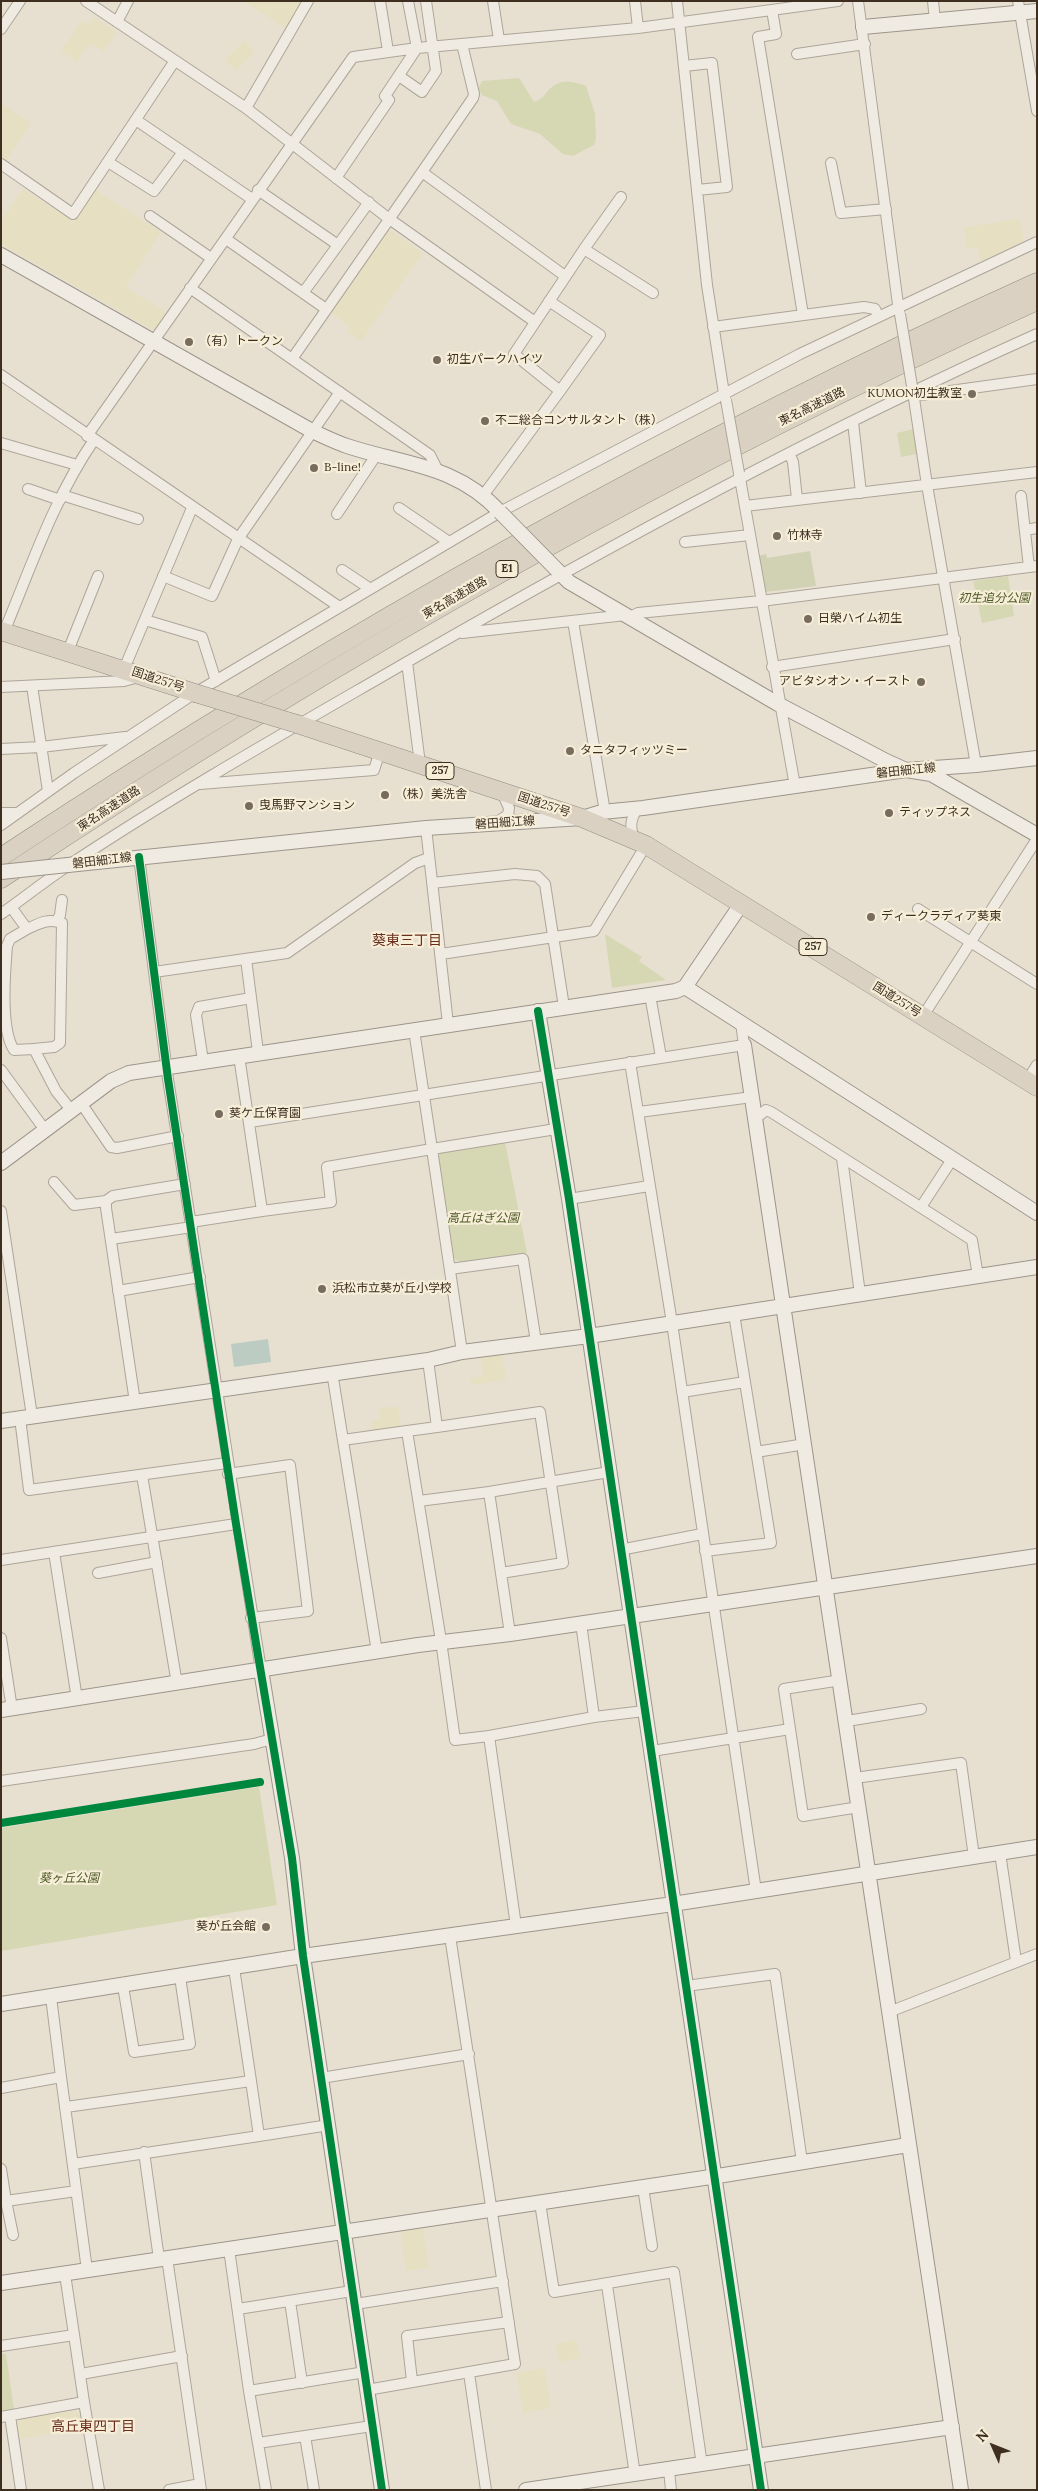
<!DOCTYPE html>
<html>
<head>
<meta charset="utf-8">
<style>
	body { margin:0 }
	#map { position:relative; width:1038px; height:2491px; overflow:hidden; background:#e7e0d1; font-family:Lora,serif }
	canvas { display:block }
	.frame { position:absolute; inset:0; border:2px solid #3d2e20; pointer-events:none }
	.north { position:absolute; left:968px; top:2421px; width:50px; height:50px; -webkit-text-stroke:4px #f7eed8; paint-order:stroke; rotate:314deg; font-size:14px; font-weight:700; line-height:20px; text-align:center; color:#3d2e20 }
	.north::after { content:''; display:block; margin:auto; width:18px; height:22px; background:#3d2e20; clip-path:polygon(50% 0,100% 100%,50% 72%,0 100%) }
</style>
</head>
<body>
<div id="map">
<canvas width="1038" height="2491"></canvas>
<div class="frame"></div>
<div class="north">N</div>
</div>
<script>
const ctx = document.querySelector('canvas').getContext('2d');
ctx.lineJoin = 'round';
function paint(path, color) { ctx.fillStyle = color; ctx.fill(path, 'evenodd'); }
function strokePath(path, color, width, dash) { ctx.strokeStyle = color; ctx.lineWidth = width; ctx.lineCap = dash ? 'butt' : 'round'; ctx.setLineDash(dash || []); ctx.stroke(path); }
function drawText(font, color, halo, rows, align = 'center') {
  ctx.font = font + ' Lora,"Noto Sans JP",serif'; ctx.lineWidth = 4.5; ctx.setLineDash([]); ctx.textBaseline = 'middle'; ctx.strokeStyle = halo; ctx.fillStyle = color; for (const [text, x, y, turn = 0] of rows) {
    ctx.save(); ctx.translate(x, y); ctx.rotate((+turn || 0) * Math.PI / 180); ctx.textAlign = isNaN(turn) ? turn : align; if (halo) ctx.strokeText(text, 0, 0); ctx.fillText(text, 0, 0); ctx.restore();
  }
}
paint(new Path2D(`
	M 244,1 L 302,1 L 287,29 Z
	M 93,17 L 117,32 L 104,51 L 89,44 L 76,62 L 61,51 L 81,21 L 88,24 Z
	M 244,40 L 255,51 L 236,71 L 225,60 Z
	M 1,103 L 31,123 L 6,161 L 1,158 Z
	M 23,189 L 74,222 L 96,190 L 161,232 L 126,287 L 166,312 L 155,331 L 1,244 L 1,221 Z
	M 1020,219 L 1024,242 L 981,262 L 978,247 L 967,249 L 964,227 Z
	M 387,228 L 423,253 L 361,341 L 347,332 L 350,327 L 330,312 Z
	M 502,1353 L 506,1380 L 471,1385 L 470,1378 L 483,1376 L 481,1356 Z
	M 398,1406 L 401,1428 L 372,1431 L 371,1421 L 380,1420 L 379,1408 Z
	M 423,2225 L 429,2268 L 406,2271 L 400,2229 Z
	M 576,2340 L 580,2358 L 559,2362 L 556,2344 Z
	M 545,2368 L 551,2408 L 523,2413 L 516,2373 Z
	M 75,2411 L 82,2416 L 84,2430 L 18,2439 L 15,2426 L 20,2418 Z`), '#e6dfc2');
paint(new Path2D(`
	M 519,78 L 534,102 C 548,96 543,94 552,87 C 562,78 575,82 586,86 L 595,114 L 596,139 L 594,145 L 573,156 L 563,154 L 540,134 L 511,124 L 497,101 L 482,95 L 478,89 L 482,81 Z
	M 913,429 L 917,454 L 901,457 L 897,433 Z
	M 1008,576 L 1014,616 L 982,623 L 973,581 Z
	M 605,934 L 642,957 L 639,961 L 666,980 L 612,988 Z
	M 505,1142 L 527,1253 L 460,1263 L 453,1257 L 438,1156 L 442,1152 Z
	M 259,1787 L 277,1905 L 1,1951 L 1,1828 Z
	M 1,2354 L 6,2354 L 14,2410 L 1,2412 Z`), '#d6d7b3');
paint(new Path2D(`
	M 810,551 L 816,586 L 765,592 L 759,556 L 766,554 L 767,558 Z`), '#d1d1b3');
paint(new Path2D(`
	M 268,1339 L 271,1362 L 234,1367 L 231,1344 Z`), '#bcccc2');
const street = new Path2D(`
	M 86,1 L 246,108 L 388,218 L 535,322
	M 380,1 L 388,51
	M 493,1 L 499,40
	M 635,1 L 638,28
	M 677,1 L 707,285 L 725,400
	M 858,1 L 899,312
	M 933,1 L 935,21
	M 1018,1 L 1037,111
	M 772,10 L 776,34 L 758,37 L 803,315
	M 117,22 L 128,1
	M 1,29 L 20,1
	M 797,54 L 865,44
	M 684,66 L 712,63 L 727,187 L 697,190
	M 399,76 L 422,92 L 436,71 L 426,1
	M 246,108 L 308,1
	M 136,120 L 252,199
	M 108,162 L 154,191 L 183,152
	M 831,163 L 841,213 L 886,209
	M 1,164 L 73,214 L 174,62
	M 422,172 L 473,98 L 474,94 L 462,44
	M 336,178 L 389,100 L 385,96 L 417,48 L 408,1
	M 258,190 L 338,245 L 369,202
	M 150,216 L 211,258
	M 226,239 L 326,309
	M 584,249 L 621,197
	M 190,288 L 430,455 L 437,469
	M 303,293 L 338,245
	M 549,301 L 600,335 L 560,391
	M 713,327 L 864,307 L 875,309 L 878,316
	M 292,359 L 422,172 L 565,276
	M 1,375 L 338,606
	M 913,392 L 927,485 L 976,765
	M 914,396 L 1037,379
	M 853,422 L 861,493
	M 87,436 L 353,57 L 417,48 L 638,28 L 838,1
	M 1,443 L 77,465
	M 789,453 L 793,462 L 797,499
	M 739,473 L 795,786
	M 28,489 L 60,500
	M 62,495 L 138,519
	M 1021,496 L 1029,567
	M 482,497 L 560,391 L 514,354 L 584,249 L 653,293
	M 745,506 L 1037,472
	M 399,508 L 449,542
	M 337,514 L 377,454
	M 1025,530 L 1037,528
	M 685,542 L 750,535
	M 342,570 L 369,588
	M 163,576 L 212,596 L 238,539 L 340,392
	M 630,617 L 638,613 L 761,601 L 1037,566
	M 145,620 L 202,637 L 216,681
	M 573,621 L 605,812
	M 4,632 C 31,567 54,498 94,440
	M 462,633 L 626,615
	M 68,651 L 98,576
	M 407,662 L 420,764
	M 772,667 L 955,639
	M 124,669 L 192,508
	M 32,686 L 48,791
	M 1,687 L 124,681 L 139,677
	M 1,749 L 41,747 L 125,737
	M 200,784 L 374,770 L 380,751
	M 1,813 L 18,813
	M 495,823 L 508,815 L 509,808 L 502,792
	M 1,825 L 74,773 L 195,693 L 500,512 L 800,354 L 1037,242
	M 426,828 L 448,1024
	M 634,840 C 630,827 630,820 637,809
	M 139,857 L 168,1079 L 261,1670
	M 432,883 L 515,874 L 537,876 L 545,884 L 564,1007
	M 11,907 L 27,929 L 10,939 L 7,946 C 5,971 0,1029 14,1050 L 34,1049 L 56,1091 L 71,1110
	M 918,909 L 1037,984
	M 1,914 C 24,898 46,880 69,865 C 179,792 293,728 407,662 C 612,544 820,431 1037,334
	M 57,921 L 60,915 L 62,900
	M 27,929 C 40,923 48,918 62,923 L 60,1043 L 54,1047 L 34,1049
	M 441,954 L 594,931 L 646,845
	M 246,959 L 258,1052
	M 154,972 L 287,953 L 415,863 L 429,858
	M 650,995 L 661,1057
	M 923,1016 L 1037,839
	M 414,1030 L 432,1149 L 556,1129
	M 203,1061 L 196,1015 L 199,1007 L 251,998
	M 630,1062 L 672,1323 L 756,1891
	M 1,1070 L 45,1130
	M 1027,1081 L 1037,1065
	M 81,1103 L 111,1147 L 117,1148 L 178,1136
	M 639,1112 L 752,1097
	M 756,1118 L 766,1110 L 771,1112 L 972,1240 L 978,1276
	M 250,1122 L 744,1045 L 741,1023
	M 842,1158 L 860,1294
	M 54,1182 L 74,1205 L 106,1201
	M 569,1199 L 649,1186
	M 921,1207 L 953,1158
	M 1,1211 L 32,1416
	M 262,1211 L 331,1202 L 327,1167 L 432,1149 L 462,1352
	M 191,1222 L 262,1211 L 239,1056
	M 111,1239 L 192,1227
	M 450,1269 L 523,1259 L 536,1342
	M 118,1291 L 200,1277
	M 332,1372 L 377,1652
	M 682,1392 L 745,1382 L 734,1314
	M 135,1402 L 106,1208 L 106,1201 L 113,1196 L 185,1184
	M 20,1418 L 29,1490 L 227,1463
	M 407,1431 L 437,1427 L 428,1360
	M 343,1440 L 407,1431 L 441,1641 L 455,1740 L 489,1736 L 516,1926
	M 756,1452 L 805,1444
	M 228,1474 L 290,1465 L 308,1611 L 251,1618
	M 142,1475 L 177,1684
	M 489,1492 L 609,1472
	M 419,1501 L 489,1492 L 501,1573 L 563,1563 L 540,1412 L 437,1427
	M 620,1550 L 702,1534
	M 705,1551 L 771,1543 L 745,1382
	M 54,1552 L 77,1699
	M 1,1560 L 236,1524
	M 98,1573 L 157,1562
	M 501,1573 L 510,1634
	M 581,1623 L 594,1717
	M 1,1638 L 12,1709
	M 847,1721 L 921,1709
	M 790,1729 L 803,1816 L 859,1807
	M 489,1736 L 594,1717 L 644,1711
	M 652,1751 L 790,1729 L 784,1689 L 841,1680
	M 855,1778 L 961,1763 L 974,1857
	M 1,1781 L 254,1744 L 272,1739
	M 1000,1853 L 1016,1961
	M 123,1986 L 134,2052 L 190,2044 L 180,1977
	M 686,1986 L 775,1974 L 802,2162
	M 51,1997 L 61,2077
	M 889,2012 L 1037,1954
	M 321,2078 L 469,2054
	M 1,2088 L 61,2077 L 87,2270
	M 66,2107 L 251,2081 L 234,1968
	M 259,2136 L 329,2125
	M 144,2152 L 159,2259
	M 73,2164 L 259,2136 L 251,2081
	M 1,2169 L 6,2201 L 76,2191
	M 643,2187 L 652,2246
	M 6,2201 L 13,2235
	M 540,2203 L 554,2292 L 674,2272 L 702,2465
	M 229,2249 L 249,2391 L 266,2490
	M 167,2258 L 201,2490
	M 607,2285 L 635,2475
	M 290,2301 L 302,2383
	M 355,2304 L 503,2281
	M 238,2309 L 352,2291
	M 1,2346 L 74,2335
	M 469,2373 L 486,2490
	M 81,2374 L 182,2356
	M 412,2381 L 407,2336 L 509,2322
	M 367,2390 L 515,2364 L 450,1936
	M 249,2391 L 365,2372
	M 84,2402 L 99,2490
	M 10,2416 L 21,2490
	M 1,2417 L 84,2402 L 65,2274
	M 305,2436 L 314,2490
	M 258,2443 L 372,2426
	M 669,2470 L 671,2490
	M 169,2490 L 200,2484`);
const secondary = new Path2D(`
	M 863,27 L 1037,11
	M 1,255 L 312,431 C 323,436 335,442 347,446 C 404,465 455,464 500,512
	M 557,570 L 569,582 L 778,704 L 886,761 L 906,770 L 931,774 L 1037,835
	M 68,865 L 426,828 L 582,818 L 602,812 L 643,808 L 906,770 L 976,765 L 1037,758
	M 685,987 L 742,903
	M 538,1011 L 569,1199 L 761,2490
	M 744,1045 L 961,2490
	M 1,1163 L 111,1081 L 129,1073 L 676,991 L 685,987 L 1037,1213
	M 1,1421 L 428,1360 L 462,1352 L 589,1336 L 1037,1267
	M 261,1670 L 292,1858 L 303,1956 L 382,2490
	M 1,1710 L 418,1645 L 510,1634 L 1037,1556
	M 1,2004 L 303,1956 L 673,1904 L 1037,1847
	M 1,2283 L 724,2175 L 908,2145
	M 526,2490 L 952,2427`);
const highway = new Path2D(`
	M 1,631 L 195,693
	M 297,724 L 582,818 L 646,845 L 1037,1087
	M 1,857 C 331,639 676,445 1037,282
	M 1,879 C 332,660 675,465 1037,301`);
strokePath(street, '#ada599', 12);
strokePath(secondary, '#9c958a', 16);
strokePath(highway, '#928b80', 19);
strokePath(street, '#efebe3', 10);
strokePath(secondary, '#efebe3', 14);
strokePath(highway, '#dad1c2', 18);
const streetBridge = new Path2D(`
	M 900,314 L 913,392
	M 726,400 L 739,473`);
const secondaryBridge = new Path2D(`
	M 500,512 L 557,570
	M 1,872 L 68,865`);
const highwayBridge = new Path2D(`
	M 195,693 L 297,724`);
strokePath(streetBridge, '#ada599', 12, []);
strokePath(secondaryBridge, '#9c958a', 16, []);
strokePath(highwayBridge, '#928b80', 19, []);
strokePath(streetBridge, '#efebe3', 10);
strokePath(secondaryBridge, '#efebe3', 14);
strokePath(highwayBridge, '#dad1c2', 18);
strokePath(new Path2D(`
	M 139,857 L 168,1079 L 236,1524 L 292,1858 L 303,1956 L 382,2490
	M 538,1011 L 569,1199 L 761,2490
	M 1,1823 L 260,1782`), '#00873e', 8);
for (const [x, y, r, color] of [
	[189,342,5,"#786c5e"],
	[437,360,5,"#786c5e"],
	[972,394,5,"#786c5e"],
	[485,421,5,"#786c5e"],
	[314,468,5,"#786c5e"],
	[777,536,5,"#786c5e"],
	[808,619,5,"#786c5e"],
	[921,682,5,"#786c5e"],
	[570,751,5,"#786c5e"],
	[385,795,5,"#786c5e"],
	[249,806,5,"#786c5e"],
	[889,813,5,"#786c5e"],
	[871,917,5,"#786c5e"],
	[219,1114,5,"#786c5e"],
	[322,1289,5,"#786c5e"],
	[266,1927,5,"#786c5e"]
]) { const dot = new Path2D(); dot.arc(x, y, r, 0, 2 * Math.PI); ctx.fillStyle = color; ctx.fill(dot); strokePath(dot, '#f7eed8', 2); }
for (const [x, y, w] of [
	[507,569,22],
	[440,771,28],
	[813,947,28]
]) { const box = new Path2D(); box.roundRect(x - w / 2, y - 8.5, w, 17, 4); ctx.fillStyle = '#f7eed8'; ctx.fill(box); strokePath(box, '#3d2e20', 1); }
drawText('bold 11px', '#3d2e20', null, [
	["E1",507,569],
	["257",440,771],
	["257",813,947]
]);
drawText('12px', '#3d2e20', '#f7eed8', [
	["（有）トークン",199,342],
	["初生パークハイツ",447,360],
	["KUMON初生教室",962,394,"right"],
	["不二総合コンサルタント（株）",495,421],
	["B-line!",324,468],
	["竹林寺",787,536],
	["日榮ハイム初生",818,619],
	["アビタシオン・イースト",911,682,"right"],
	["タニタフィッツミー",580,751],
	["（株）美洗舎",395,795],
	["曳馬野マンション",259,806],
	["ティップネス",899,813],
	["ディークラディア葵東",881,917],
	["葵ケ丘保育園",229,1114],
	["浜松市立葵が丘小学校",332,1289],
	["葵が丘会館",256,1927,"right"]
], 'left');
drawText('12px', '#3d2e20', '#f7eed8', [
	["東名高速道路",812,407,-26],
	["東名高速道路",455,598,-30],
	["国道257号",158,680,18],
	["磐田細江線",906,771,-6],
	["国道257号",544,805,18],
	["東名高速道路",109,809,-33],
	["磐田細江線",505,823,-4],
	["磐田細江線",102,861,-7],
	["国道257号",897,1000,32]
]);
drawText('italic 12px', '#4d5a26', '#f7eed8', [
	["初生追分公園",994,599],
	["高丘はぎ公園",483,1219],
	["葵ヶ丘公園",69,1879]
]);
drawText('14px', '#6b2e1e', '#f7eed8', [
	["葵東三丁目",407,941],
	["高丘東四丁目",93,2427]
]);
</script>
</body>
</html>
